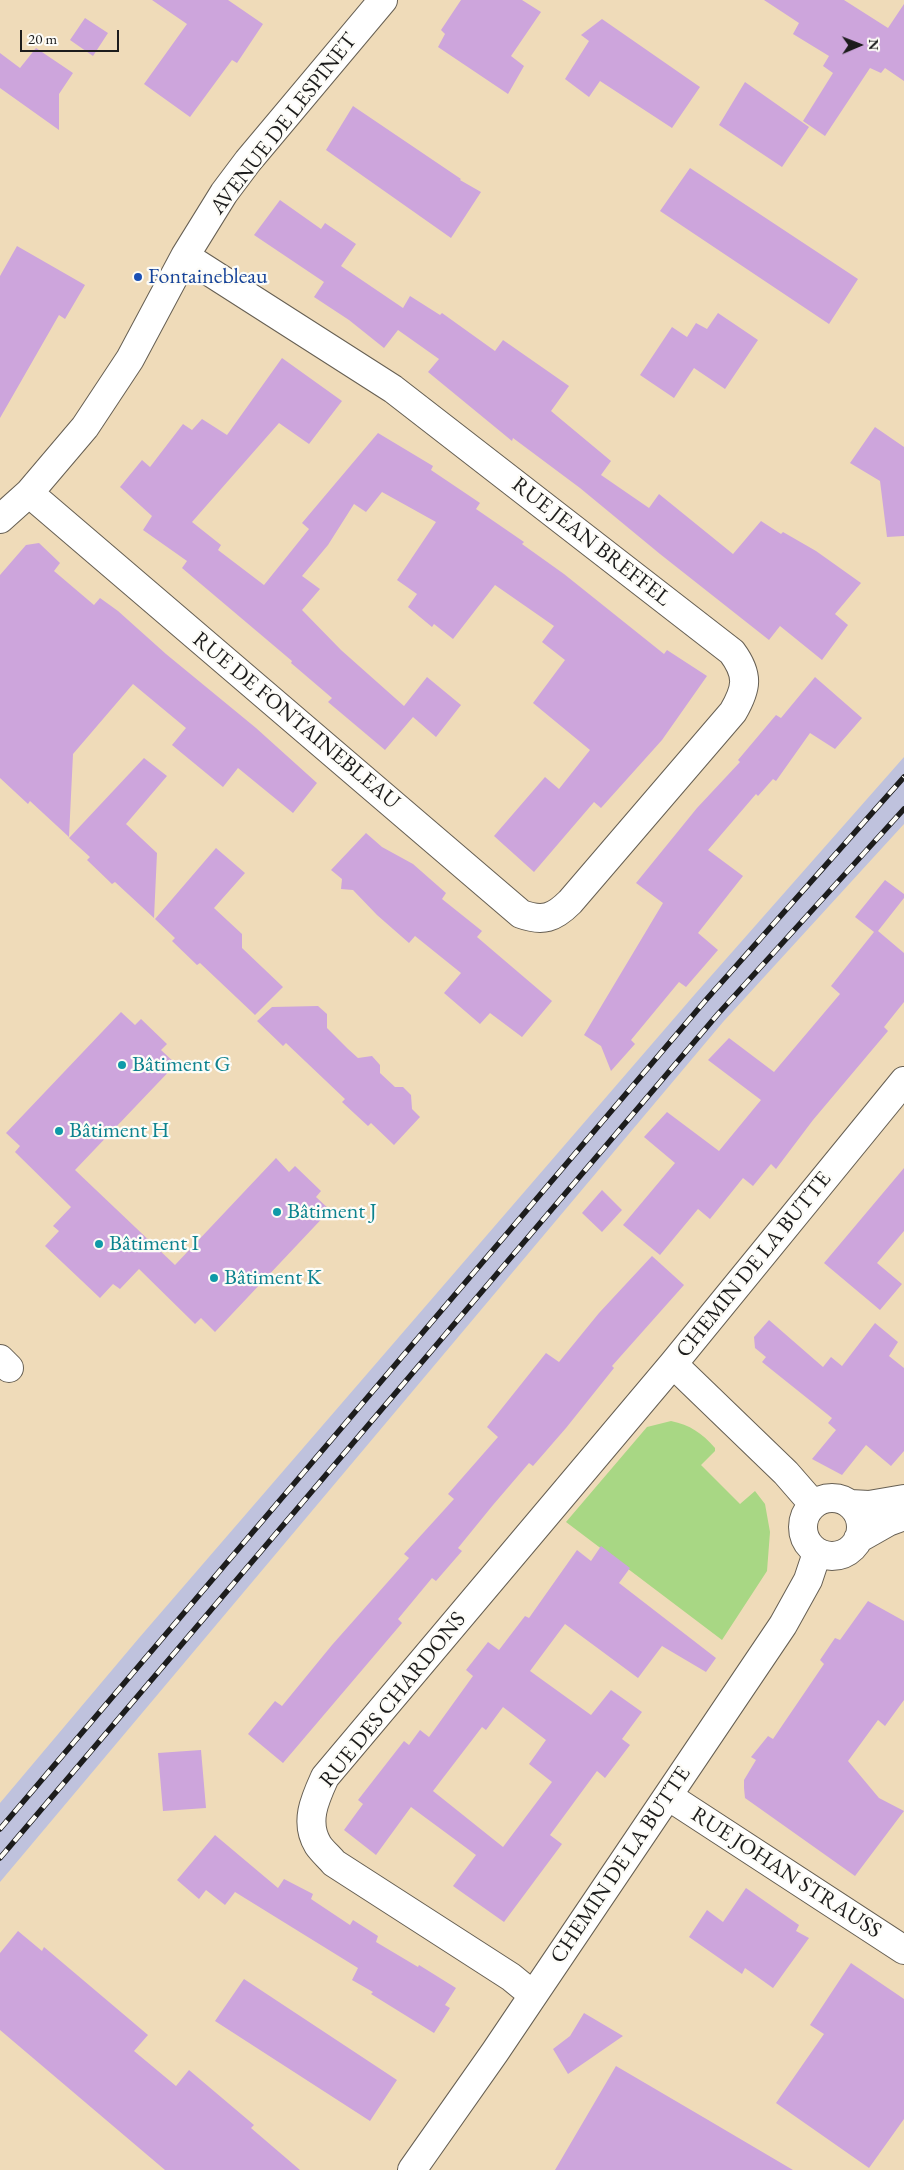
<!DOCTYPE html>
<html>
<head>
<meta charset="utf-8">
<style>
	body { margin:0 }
	#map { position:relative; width:904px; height:2170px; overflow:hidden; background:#efdbb9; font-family:"EB Garamond",serif }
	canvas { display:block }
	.north { position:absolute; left:834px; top:20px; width:50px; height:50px; -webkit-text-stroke:4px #fdfcf7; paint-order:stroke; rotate:89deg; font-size:14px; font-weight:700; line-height:20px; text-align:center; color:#1c1c1c }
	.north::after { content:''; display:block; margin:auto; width:18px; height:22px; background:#1c1c1c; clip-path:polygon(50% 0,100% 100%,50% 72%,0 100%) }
	.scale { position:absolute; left:20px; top:30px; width:99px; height:22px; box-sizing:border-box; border:2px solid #1c1c1c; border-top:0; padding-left:6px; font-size:15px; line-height:18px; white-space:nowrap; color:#1c1c1c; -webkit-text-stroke:4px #fdfcf7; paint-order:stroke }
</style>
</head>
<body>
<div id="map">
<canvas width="904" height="2170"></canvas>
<div class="north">N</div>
<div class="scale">20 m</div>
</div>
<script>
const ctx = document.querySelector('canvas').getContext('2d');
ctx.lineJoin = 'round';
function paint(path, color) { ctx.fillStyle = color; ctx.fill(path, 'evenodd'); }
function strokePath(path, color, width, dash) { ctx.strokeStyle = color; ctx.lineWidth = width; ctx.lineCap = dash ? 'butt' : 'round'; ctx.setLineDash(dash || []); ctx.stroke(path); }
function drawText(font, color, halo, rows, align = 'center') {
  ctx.font = font + ' "EB Garamond",serif'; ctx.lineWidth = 4.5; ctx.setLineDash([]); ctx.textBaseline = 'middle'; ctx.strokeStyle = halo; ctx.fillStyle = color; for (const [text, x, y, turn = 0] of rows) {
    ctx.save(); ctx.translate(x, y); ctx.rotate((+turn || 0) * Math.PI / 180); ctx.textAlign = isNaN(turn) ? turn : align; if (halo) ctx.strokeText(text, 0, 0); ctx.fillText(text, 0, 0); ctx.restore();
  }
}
paint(new Path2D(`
	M 904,757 L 904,824 L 723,1022 L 0,1882 L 0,1803 L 139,1638 L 696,993 Z`), '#bfc2dd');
paint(new Path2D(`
	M 671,1421 C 690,1425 702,1433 715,1448 L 715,1451 L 701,1465 L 740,1504 L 755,1491 L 765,1504 L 770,1532 L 767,1571 L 722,1640 L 566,1522 L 647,1427 Z`), '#a8d784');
paint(new Path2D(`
	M 152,0 L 228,0 L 263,24 L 237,63 L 232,60 L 190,117 L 144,84 L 187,24 Z
	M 461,0 L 522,0 L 541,12 L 511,56 L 524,66 L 508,94 L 438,47 L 445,34 L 441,30 Z
	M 764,0 L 844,0 L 888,28 L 904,4 L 904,81 L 885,68 L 881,73 L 870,68 L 825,136 L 803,121 L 833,73 L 823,66 L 829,56 L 793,34 L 799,23 Z
	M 85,18 L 108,33 L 93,56 L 70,40 Z
	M 602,19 L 700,87 L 672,128 L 600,81 L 589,97 L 565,79 L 589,41 L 581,35 Z
	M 36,48 L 73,73 L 59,94 L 59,130 L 0,88 L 0,53 L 20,68 Z
	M 745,82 L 809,127 L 782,167 L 719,125 Z
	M 353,106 L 461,179 L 460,180 L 481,192 L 451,238 L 326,150 Z
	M 690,168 L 858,279 L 829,324 L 660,211 Z
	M 280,200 L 321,229 L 325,223 L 356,244 L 341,266 L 403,308 L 410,296 L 440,315 L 442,313 L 495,351 L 503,340 L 569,386 L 551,411 L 611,461 L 601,475 L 649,508 L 659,494 L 733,554 L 761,521 L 781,534 L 783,532 L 816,551 L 861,583 L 835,614 L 848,625 L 822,660 L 780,626 L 769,640 L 660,554 L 580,488 L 513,438 L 512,441 L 428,372 L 439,359 L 398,330 L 384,348 L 349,320 L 314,297 L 324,282 L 254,235 Z
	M 17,246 L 85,285 L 65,319 L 59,315 L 0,418 L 0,276 Z
	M 718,313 L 758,340 L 725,389 L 694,368 L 674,398 L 640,375 L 672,327 L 687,337 L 696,323 L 707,329 Z
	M 282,358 L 342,401 L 309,444 L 279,423 L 192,522 L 221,545 L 218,550 L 264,585 L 309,529 L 302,523 L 378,433 L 433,466 L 431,470 L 480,503 L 476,509 L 524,542 L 522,544 L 564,574 L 664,654 L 667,650 L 707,676 L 662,740 L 601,808 L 594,802 L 534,872 L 494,836 L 545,777 L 559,789 L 590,750 L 533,703 L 565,660 L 542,642 L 554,626 L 495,585 L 453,639 L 434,624 L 432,627 L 408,607 L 417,594 L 397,580 L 436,522 L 382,492 L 366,512 L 354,504 L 328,545 L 302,576 L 320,589 L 302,610 L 341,650 L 404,706 L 427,677 L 461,705 L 436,737 L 413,717 L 385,750 L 328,702 L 332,698 L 291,663 L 292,661 L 182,568 L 187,561 L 143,530 L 152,516 L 120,487 L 142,460 L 150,467 L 183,424 L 192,430 L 202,419 L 227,435 Z
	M 875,427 L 904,447 L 904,536 L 887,537 L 880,481 L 850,463 Z
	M 39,543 L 60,563 L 54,571 L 94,605 L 100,598 L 118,611 L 166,654 L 256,728 L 317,783 L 293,813 L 238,768 L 223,787 L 172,745 L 186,728 L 133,684 L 73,754 L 69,837 L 30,801 L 28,804 L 0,778 L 0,575 L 26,545 Z
	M 815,677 L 862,718 L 835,749 L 810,733 L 776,781 L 773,779 L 758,796 L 756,794 L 708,850 L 743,876 L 698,933 L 718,950 L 686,987 L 679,982 L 631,1040 L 635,1044 L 611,1071 L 601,1046 L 584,1035 L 663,903 L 636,883 L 697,808 L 740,762 L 738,760 L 776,715 L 781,718 Z
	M 144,758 L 167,776 L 126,824 L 157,853 L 154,918 L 115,882 L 112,884 L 87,860 L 90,857 L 69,838 Z
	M 366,833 L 382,847 L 413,864 L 446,893 L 442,899 L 482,931 L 477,937 L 552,1001 L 522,1037 L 490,1013 L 480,1024 L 444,993 L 461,973 L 415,936 L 409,943 L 377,915 L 353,890 L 341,889 L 342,879 L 331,870 Z
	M 216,848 L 245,873 L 214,908 L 242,934 L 242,948 L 283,987 L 255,1015 L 200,963 L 197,965 L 172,941 L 175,938 L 155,919 Z
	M 885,880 L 904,894 L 904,898 L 878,931 L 904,953 L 904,1002 L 884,1027 L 888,1031 L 813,1120 L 776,1169 L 771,1164 L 753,1186 L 743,1178 L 710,1219 L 698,1209 L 660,1255 L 623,1225 L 675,1163 L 644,1137 L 667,1112 L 719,1151 L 761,1100 L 708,1060 L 729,1038 L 774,1072 L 840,994 L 831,986 L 874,932 L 855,917 Z
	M 318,1006 L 327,1014 L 327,1028 L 348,1049 L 358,1058 L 372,1056 L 380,1065 L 380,1073 L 395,1087 L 403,1087 L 411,1095 L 412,1109 L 420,1117 L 394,1145 L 371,1123 L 368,1126 L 342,1102 L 345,1099 L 286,1043 L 283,1046 L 257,1021 L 272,1007 Z
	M 121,1012 L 135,1025 L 141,1019 L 167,1044 L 161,1050 L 176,1064 L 75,1170 L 175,1265 L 276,1158 L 289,1172 L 295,1166 L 321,1191 L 316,1197 L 330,1210 L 215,1332 L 201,1318 L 195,1324 L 139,1269 L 120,1289 L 113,1284 L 100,1298 L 45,1246 L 59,1231 L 53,1226 L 71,1207 L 15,1152 L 20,1146 L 6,1133 Z
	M 904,1168 L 904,1231 L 877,1263 L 902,1284 L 880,1310 L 824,1263 Z
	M 602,1190 L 622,1210 L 602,1232 L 582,1213 Z
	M 652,1256 L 684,1285 L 612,1366 L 614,1368 L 566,1428 L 533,1466 L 529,1463 L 493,1505 L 458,1548 L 462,1551 L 436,1581 L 432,1578 L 398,1619 L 402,1623 L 283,1763 L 248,1734 L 275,1701 L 282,1706 L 332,1645 L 409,1558 L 404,1554 L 454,1499 L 448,1494 L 498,1437 L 487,1427 L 546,1353 L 559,1362 L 599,1313 Z
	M 769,1320 L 823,1367 L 831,1357 L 842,1366 L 875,1323 L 898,1342 L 889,1356 L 904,1368 L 904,1451 L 891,1466 L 866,1445 L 842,1475 L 812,1459 L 836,1430 L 828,1423 L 832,1418 L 762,1362 L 766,1357 L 755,1348 L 754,1337 Z
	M 601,1546 L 630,1568 L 619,1583 L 716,1658 L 706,1672 L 662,1646 L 638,1678 L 565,1624 L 530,1671 L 591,1715 L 611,1690 L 642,1712 L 622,1739 L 630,1745 L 605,1778 L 597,1771 L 550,1835 L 562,1844 L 504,1922 L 453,1886 L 476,1855 L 411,1807 L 376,1855 L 344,1830 L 363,1804 L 358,1800 L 404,1741 L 409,1745 L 420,1730 L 429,1737 L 473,1676 L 466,1670 L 488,1642 L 499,1650 L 525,1616 L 529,1618 L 577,1550 L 591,1561 ZM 503,1707 L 546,1740 L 529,1764 L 552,1782 L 503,1847 L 433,1791 L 482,1727 L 486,1730 Z
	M 868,1601 L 904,1621 L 904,1700 L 885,1726 L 878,1720 L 848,1761 L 879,1798 L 904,1811 L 855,1876 L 745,1798 L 744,1788 L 744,1780 L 756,1760 L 751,1757 L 768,1736 L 773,1739 L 824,1664 L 820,1660 L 835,1638 L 840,1640 Z
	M 201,1750 L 206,1808 L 163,1811 L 158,1753 Z
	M 215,1835 L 278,1888 L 284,1879 L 313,1894 L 311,1899 L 350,1925 L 353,1920 L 378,1936 L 376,1942 L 418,1967 L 419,1965 L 456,1988 L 445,2005 L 450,2008 L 434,2033 L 371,1994 L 373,1992 L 352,1980 L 358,1968 L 235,1892 L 225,1905 L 206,1890 L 199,1899 L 177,1880 Z
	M 746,1888 L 799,1925 L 796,1931 L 809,1938 L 773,1988 L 745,1968 L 742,1974 L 689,1937 L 707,1910 L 723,1922 Z
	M 18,1931 L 42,1951 L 44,1947 L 148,2035 L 134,2051 L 176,2086 L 189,2070 L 254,2125 L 251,2128 L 300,2170 L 165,2170 L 0,2030 L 0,1953 Z
	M 851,1963 L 904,1999 L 904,2119 L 869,2168 L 776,2103 L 824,2034 L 810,2025 Z
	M 244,1979 L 397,2080 L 370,2121 L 215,2021 Z
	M 584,2013 L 623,2036 L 568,2074 L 553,2049 L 570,2036 Z
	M 616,2066 L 703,2117 L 793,2170 L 555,2170 Z`), '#cda5dc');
const minor = new Path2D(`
	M 29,493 L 521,914 C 543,922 554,918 570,902 L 733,712 C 747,688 749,675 732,652 L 393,389 L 185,256
	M 0,519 L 29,493 L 85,427 L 130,359 L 185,256 L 224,193 L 248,161 L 383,0
	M 0,1359 L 9,1368
	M 673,1364 L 786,1473 L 813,1504
	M803 1527a29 29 0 1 1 58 0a29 29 0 1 1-58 0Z
	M 850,1504 L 869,1505 L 904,1499
	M 858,1539 L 888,1522 L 904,1516
	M 668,1796 L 904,1950
	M 533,1995 L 511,1977 L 334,1863 C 329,1857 322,1851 318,1845 C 304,1822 315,1799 325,1777 L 673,1364 L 904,1081
	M 412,2170 L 495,2052 L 783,1625 L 808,1580 L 817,1553`);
strokePath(minor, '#665f53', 30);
strokePath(minor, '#fff', 28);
const rail = new Path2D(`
	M 0,1829 L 705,1001 L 904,777
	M 0,1858 L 718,1014 L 904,809`);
strokePath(rail, '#1c1c1c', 5.5);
strokePath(rail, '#fdfcf7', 4, [11]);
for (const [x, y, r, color] of [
	[138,277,5,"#1a4fb4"],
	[122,1065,5,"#0f9aa8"],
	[59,1131,5,"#0f9aa8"],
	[277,1212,5,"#0f9aa8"],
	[99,1244,5,"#0f9aa8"],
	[214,1278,5,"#0f9aa8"]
]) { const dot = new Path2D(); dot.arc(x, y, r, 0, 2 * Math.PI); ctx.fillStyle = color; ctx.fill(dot); strokePath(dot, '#fdfcf7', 2); }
drawText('22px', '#1c1c1c', '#fdfcf7', [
	["AVENUE DE LESPINET",284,124,-52],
	["RUE JEAN BREFFEL",591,542,38],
	["RUE DE FONTAINEBLEAU",296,721,40],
	["CHEMIN DE LA BUTTE",754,1265,-51],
	["RUE DES CHARDONS",393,1700,-51],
	["CHEMIN DE LA BUTTE",621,1865,-56],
	["RUE JOHAN STRAUSS",786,1873,33]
]);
drawText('22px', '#164399', '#fdfcf7', [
	["Fontainebleau",148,277]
], 'left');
drawText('22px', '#0d838f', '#fdfcf7', [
	["Bâtiment G",132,1065],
	["Bâtiment H",69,1131],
	["Bâtiment J",287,1212],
	["Bâtiment I",109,1244],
	["Bâtiment K",224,1278]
], 'left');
</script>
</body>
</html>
